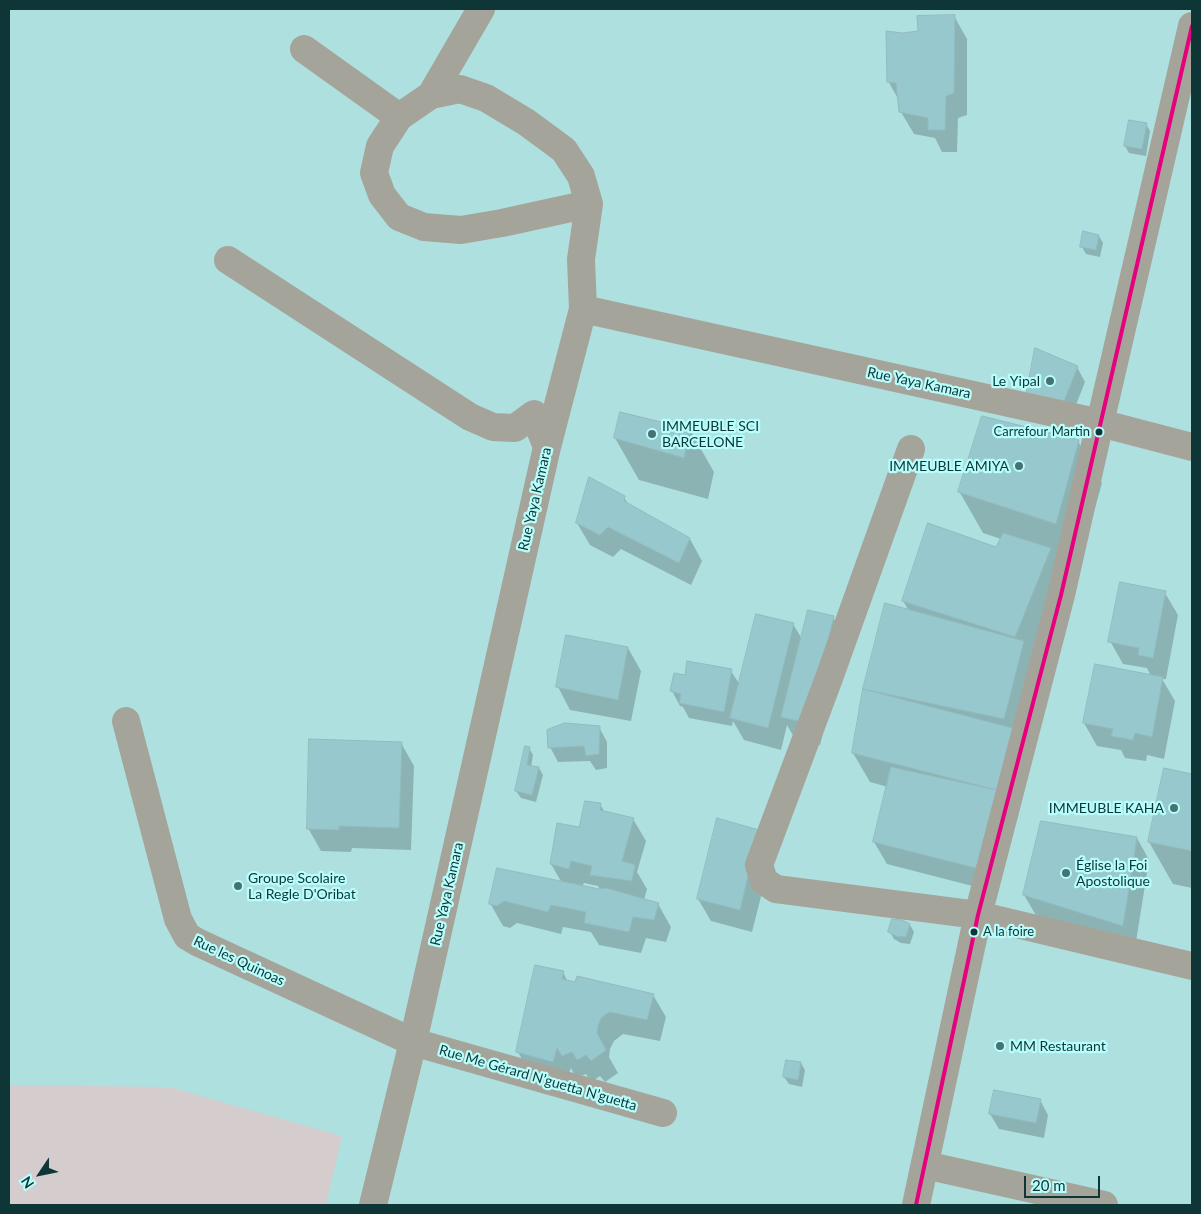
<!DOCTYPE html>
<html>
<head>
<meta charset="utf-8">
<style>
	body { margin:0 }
	#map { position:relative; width:1201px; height:1214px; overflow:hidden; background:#aee0e0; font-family:Lato,sans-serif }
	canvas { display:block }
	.frame { position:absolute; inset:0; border:10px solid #0e3636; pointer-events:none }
	.north { position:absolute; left:15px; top:1149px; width:50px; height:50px; -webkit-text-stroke:4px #b8fefd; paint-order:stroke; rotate:236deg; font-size:14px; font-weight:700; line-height:20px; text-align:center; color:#0e3636 }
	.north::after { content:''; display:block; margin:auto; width:18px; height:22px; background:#0e3636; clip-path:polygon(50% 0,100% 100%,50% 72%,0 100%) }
	.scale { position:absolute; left:1024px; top:1176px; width:76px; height:22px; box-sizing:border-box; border:2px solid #0e3636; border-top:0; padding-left:6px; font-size:15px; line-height:18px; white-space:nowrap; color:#0e3636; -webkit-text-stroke:4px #b8fefd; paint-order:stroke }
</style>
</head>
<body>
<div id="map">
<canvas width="1201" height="1214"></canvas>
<div class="frame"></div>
<div class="north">N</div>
<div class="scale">20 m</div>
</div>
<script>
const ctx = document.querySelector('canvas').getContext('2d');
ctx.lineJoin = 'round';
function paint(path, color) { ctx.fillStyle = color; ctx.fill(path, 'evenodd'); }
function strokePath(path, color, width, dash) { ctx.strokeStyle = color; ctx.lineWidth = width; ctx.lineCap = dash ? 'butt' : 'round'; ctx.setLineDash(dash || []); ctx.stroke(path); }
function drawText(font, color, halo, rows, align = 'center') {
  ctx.font = font + ' Lato,sans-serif'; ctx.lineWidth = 4.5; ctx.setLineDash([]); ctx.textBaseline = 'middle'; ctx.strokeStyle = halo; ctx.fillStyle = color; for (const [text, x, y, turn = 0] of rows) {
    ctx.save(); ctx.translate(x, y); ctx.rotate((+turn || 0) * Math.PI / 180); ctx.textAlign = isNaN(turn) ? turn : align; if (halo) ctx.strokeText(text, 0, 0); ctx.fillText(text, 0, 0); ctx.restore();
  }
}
paint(new Path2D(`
	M 9,1085 L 169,1087 L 342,1136 L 326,1205 L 9,1205 Z`), '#d5cccd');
paint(new Path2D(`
	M 954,16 L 967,39 L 967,115 L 958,118 L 957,152 L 942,152 L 935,138 L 914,134 L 901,112 L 900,102 L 888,81 L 903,35 L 920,32 Z
	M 1146,124 L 1150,131 L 1146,156 L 1129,153 L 1125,146 Z
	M 1099,236 L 1103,243 L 1100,257 L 1086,254 L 1082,247 Z
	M 1077,367 L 1085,382 L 1070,420 L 1027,396 Z
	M 690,430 L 714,472 L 708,499 L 639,480 L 615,438 Z
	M 1078,441 L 1102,483 L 1079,565 L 1055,557 L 1067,578 L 1032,759 L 1017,820 L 1011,819 L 988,890 L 887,864 L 874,842 L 888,787 L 870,782 L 853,753 L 864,689 L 909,611 L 903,601 L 997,548 L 1001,539 L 983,533 L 959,491 Z
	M 624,497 L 629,506 L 690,539 L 702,561 L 691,585 L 621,549 L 613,557 L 590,545 L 577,523 Z
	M 1165,593 L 1178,615 L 1166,679 L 1162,679 L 1175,701 L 1164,759 L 1147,755 L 1146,761 L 1125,758 L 1121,750 L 1097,746 L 1084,723 L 1151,676 L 1147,668 L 1123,664 L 1110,641 Z
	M 833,617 L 846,640 L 820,745 L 795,739 L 787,725 L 781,750 L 744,740 L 733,721 L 732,726 L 689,718 L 683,707 L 680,706 L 672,691 L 686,677 L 731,671 L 740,685 L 793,624 L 802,639 Z
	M 628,648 L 641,671 L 631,721 L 570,710 L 558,687 Z
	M 599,727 L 607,742 L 607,768 L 596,770 L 590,761 L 558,762 L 550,747 Z
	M 401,743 L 414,766 L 411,850 L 352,848 L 351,852 L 321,851 L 308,828 Z
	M 529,748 L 533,755 L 531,767 L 539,768 L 543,775 L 536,802 L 521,798 L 516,791 Z
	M 1165,770 L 1192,775 L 1192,888 L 1173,884 L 1149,842 Z
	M 600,804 L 605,813 L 633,819 L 646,841 L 637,872 L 647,889 L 644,900 L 658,904 L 671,927 L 666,942 L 646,938 L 641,953 L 599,945 L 591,932 L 563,927 L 561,934 L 517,923 L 510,928 L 503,926 L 490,903 L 562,883 L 551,864 ZM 584,883 L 598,886 L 601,891 L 582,887 Z
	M 1137,838 L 1149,860 L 1135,948 L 1037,917 L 1024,895 Z
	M 772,853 L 752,932 L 711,921 L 698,899 Z
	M 910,925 L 914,932 L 910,944 L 901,943 L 894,939 L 890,932 Z
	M 563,972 L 568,982 L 653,995 L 666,1017 L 660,1041 L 623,1034 L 614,1041 L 610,1049 L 609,1057 L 618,1073 L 605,1082 L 600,1076 L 591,1082 L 586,1074 L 576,1078 L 571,1068 L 565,1084 L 530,1074 L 518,1052 Z
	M 801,1063 L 805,1070 L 802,1087 L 789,1084 L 784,1077 Z
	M 1040,1100 L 1048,1115 L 1044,1138 L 999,1129 L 990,1114 Z`), '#0003');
const building = new Path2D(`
	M 955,15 L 954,93 L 946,96 L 945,130 L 928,130 L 928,118 L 899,112 L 896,83 L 887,82 L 886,31 L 903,33 L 918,31 L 917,16 Z
	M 1129,120 L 1147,123 L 1142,149 L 1124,146 Z
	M 1083,231 L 1099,235 L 1096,250 L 1080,247 Z
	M 1035,348 L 1078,366 L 1062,406 L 1026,396 Z
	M 620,412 L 690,429 L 684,458 L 614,438 Z
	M 982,416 L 1079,440 L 1056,524 L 958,492 Z
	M 589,477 L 625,496 L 624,501 L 690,538 L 679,563 L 608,527 L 600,535 L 576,523 Z
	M 928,523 L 996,547 L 1003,533 L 1051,548 L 1015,637 L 902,601 Z
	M 1120,582 L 1166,591 L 1153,658 L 1138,655 L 1139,648 L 1108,642 Z
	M 885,603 L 1024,641 L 1004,719 L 863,689 Z
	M 808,610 L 834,616 L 807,723 L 781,717 Z
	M 756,614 L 794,623 L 768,728 L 730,718 Z
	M 566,635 L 628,647 L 618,700 L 556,687 Z
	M 687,661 L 732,669 L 724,712 L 679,703 L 681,694 L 670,691 L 674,673 L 685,675 Z
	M 1095,664 L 1163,677 L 1152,737 L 1135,733 L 1133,740 L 1111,736 L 1113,729 L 1083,723 Z
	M 863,689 L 1016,729 L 1001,791 L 852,753 Z
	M 565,723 L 600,726 L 599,754 L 586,756 L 584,746 L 548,748 L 547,730 Z
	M 309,739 L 402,742 L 399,828 L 339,826 L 339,830 L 307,829 Z
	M 525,746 L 530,747 L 527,765 L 539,767 L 532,795 L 515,791 Z
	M 891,767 L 1001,791 L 976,868 L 873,842 Z
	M 1164,768 L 1192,774 L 1192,851 L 1148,842 Z
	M 585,801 L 601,803 L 600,810 L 634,818 L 622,861 L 635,865 L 632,881 L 590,875 L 592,866 L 571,861 L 569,869 L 550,864 L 557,823 L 579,827 Z
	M 717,818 L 759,830 L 740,910 L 697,899 Z
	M 1041,821 L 1137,837 L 1123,926 L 1023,895 Z
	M 497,868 L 599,889 L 606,888 L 659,903 L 654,920 L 633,917 L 629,932 L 584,923 L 586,912 L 551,905 L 548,912 L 504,901 L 497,906 L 489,904 Z
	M 892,919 L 902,920 L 910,924 L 906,937 L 896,936 L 888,932 Z
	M 535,965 L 564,971 L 562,979 L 575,982 L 577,976 L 654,994 L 647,1020 L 610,1012 L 606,1014 L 601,1018 L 598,1026 L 597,1033 L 606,1050 L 591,1061 L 586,1055 L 577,1060 L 572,1052 L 562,1056 L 557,1048 L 553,1062 L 516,1052 Z
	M 786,1060 L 801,1062 L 798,1080 L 783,1077 Z
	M 994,1090 L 1041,1099 L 1036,1123 L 989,1114 Z`);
paint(building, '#97c8ce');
strokePath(building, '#93babe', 1);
strokePath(new Path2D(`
	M 304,49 L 399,117
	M 431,95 L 481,9
	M 228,260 L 470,417 L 493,427 L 515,428 L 534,414 L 547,447
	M 583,309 L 581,259 L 589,204 L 581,176 L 564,150 L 526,122 L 486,98 L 460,89 L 431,95 L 399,117 L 380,146 L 374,173 L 382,195 L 399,217 L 424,227 L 461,230 L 502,223 L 589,204
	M 911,449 L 829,678 L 759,865 L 764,881 L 776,889 L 978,915 L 1192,966
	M 126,721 L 178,919 L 187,936 L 197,942 L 413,1042 L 663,1113
	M 925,1165 L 1104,1205
	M 373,1205 L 413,1042 L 547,447 L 583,309 L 1100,423 L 1192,447
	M 916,1205 L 978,915 L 1061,595 L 1100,423 L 1192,26`), '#a5a49a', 28);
strokePath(new Path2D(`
	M 916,1205 L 978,915 L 1061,595 L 1192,26`), '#e5007d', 4);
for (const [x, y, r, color] of [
	[1050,381,5,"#467272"],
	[1099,432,4.5,"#0e3636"],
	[652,434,5,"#467272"],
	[1019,466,5,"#467272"],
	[1174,808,5,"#467272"],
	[1066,873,5,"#467272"],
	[238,886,5,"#467272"],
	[974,932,4.5,"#0e3636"],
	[1000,1046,5,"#467272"]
]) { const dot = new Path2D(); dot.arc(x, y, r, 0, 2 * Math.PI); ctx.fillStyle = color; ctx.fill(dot); strokePath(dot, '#b8fefd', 2); }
drawText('13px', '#0e3636', '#b8fefd', [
	["Carrefour Martin",1090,432],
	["A la foire",983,932,"left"]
], 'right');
drawText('14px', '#0e3636', '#b8fefd', [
	["Le Yipal",1040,381,"right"],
	["IMMEUBLE SCI",662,426],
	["BARCELONE",662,442],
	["IMMEUBLE AMIYA",1009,466,"right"],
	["IMMEUBLE KAHA",1164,808,"right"],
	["Église la Foi",1076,865],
	["Apostolique",1076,881],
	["Groupe Scolaire",248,878],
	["La Regle D'Oribat",248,894],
	["MM Restaurant",1010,1046]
], 'left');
drawText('14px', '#0e3636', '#b8fefd', [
	["Rue Yaya Kamara",919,383,12],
	["Rue Yaya Kamara",535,499,-77],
	["Rue Yaya Kamara",447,894,-77],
	["Rue les Quinoas",239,961,25],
	["Rue Me Gérard N’guetta N’guetta",538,1078,16]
]);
</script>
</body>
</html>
